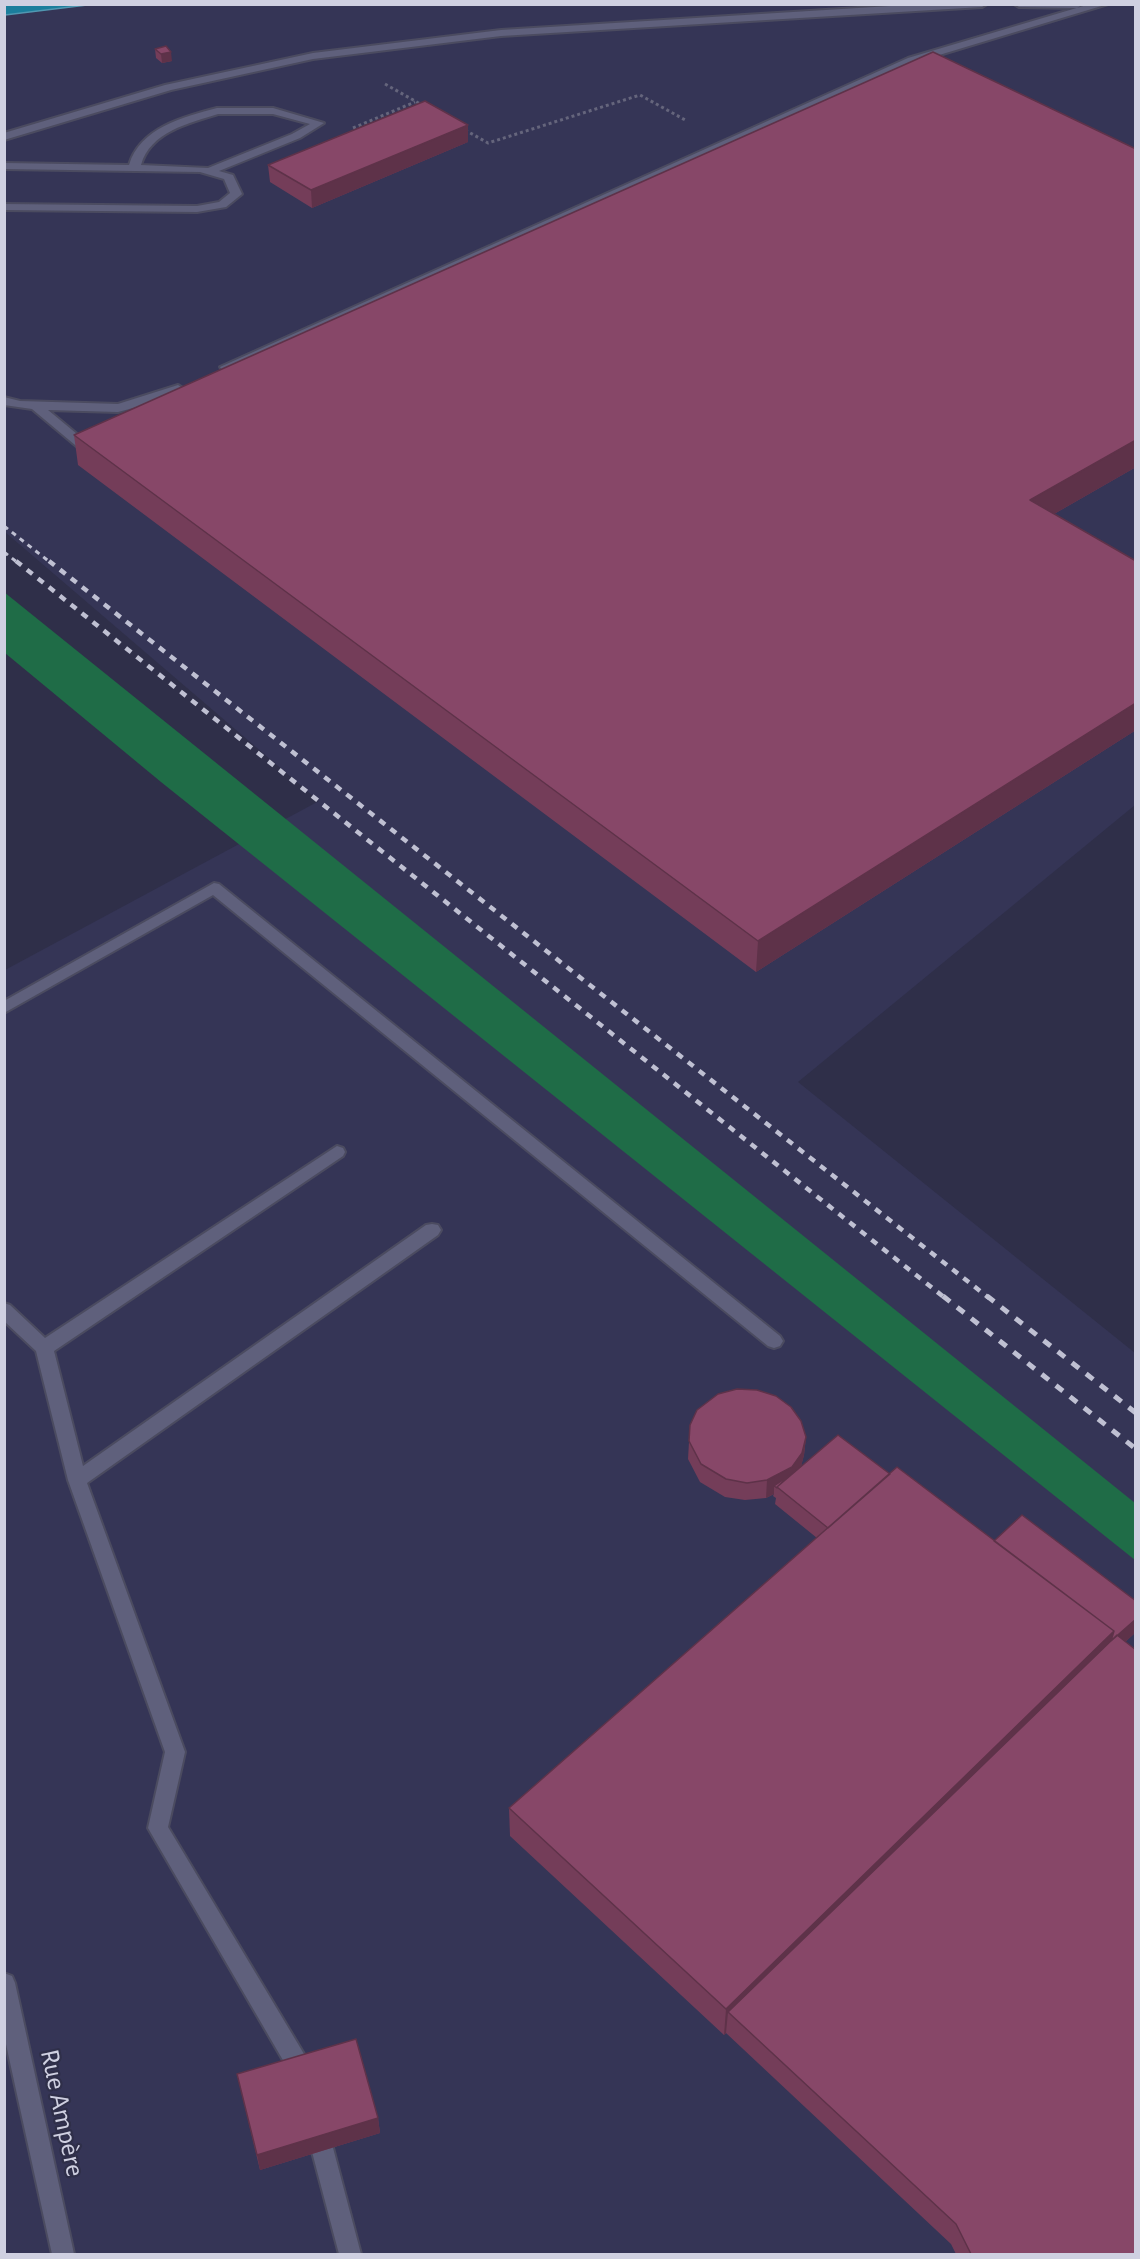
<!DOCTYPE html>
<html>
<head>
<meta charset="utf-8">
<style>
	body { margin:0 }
	#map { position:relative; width:1140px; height:2259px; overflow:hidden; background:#2f2f49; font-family:"Alegreya Sans",sans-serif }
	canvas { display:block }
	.frame { position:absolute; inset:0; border:6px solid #cfd0e1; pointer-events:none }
</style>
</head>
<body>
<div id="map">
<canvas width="1140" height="2259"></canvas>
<div class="frame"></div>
</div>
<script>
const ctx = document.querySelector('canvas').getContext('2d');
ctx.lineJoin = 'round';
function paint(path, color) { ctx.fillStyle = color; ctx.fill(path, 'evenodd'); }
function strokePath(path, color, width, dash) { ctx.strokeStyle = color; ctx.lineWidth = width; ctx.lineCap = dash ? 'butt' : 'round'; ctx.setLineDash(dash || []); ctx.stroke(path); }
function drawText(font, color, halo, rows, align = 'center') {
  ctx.font = font + ' "Alegreya Sans",sans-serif'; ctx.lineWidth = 4.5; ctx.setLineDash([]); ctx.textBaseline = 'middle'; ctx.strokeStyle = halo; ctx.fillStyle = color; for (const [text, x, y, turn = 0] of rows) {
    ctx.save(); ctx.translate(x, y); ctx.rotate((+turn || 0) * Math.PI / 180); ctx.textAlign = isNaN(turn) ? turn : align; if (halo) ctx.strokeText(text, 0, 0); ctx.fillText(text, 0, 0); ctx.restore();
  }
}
paint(new Path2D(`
	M 5,5 L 1135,5 L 1135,805 L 798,1082 L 1135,1353 L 1135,2254 L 5,2254 L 5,970 L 319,801 L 5,532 Z`), '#353556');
paint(new Path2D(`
	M 4,592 L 1135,1503 L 1135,1560 L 161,782 L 5,653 Z`), '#1f6c47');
const water = new Path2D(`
	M 5,4 L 87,4 L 87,5 L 5,15 Z`);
paint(water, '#1b7e9c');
strokePath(water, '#5197b1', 1.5);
const service = new Path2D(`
	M 923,4 L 987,4 L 982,7 L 501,36 L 313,59 L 171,90 L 4,140 L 4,133 L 165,85 L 313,53 L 501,30 Z
	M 1014,4 L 1082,4 L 1082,5 L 1077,8 L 1019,7 Z
	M 1090,4 L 1108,4 L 916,62 L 230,370 L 222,370 L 220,367 L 908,58 Z
	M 217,108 L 273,108 L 324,123 L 300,138 L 219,171 L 233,175 L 242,194 L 226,207 L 197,212 L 4,210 L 4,204 L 197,206 L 219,202 L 230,193 L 224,179 L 200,172 L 4,169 L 4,163 L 129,165 C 140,128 183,117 217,108 ZM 218,114 L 273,114 L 310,124 L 292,134 L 208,168 L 141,165 C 150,132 189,123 218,114 Z
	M 178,385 L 184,389 L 182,392 L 163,400 L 118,412 L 48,410 L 95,449 L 97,452 L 91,456 L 87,455 L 32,409 L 4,405 L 4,397 L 20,401 L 118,404 Z
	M 214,883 L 219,884 L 780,1336 L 783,1341 L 780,1346 L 774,1348 L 768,1346 L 213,895 L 4,1013 L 4,1001 Z
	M 337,1146 L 343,1148 L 345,1152 L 343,1156 L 54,1351 L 83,1466 L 426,1225 L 432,1224 L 438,1225 L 441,1230 L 438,1235 L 87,1483 L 185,1752 L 168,1827 L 310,2064 L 314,2078 L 311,2085 L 303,2089 L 295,2085 L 291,2074 L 148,1828 L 165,1752 L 68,1480 L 36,1351 L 4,1321 L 4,1303 L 10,1305 L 45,1338 Z
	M 317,2118 L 325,2121 L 328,2129 L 361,2254 L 339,2254 L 306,2129 L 309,2121 Z`);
const minor = new Path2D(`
	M 4,1973 L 12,1976 L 15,1983 L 74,2254 L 52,2254 L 4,2035 Z`);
strokePath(service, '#4b4b60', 4);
strokePath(minor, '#4b4b60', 4);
strokePath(new Path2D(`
	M 385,84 L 422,105
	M 353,128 L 415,102
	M 465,130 L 488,143 L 640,95 L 687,121`), '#65657c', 3, [3, 3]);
paint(service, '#5f607c');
paint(minor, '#5f607c');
strokePath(new Path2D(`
	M 4,526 L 51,563
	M 4,552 L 18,563`), '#bfc0d2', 3, [5, 5]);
strokePath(new Path2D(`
	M 16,561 L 945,1298
	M 49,561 L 989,1298`), '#bfc0d2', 4.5, [7, 7]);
strokePath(new Path2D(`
	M 943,1296 L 1136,1449
	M 987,1296 L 1136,1413`), '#bfc0d2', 5, [9, 9]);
paint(new Path2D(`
	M 155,49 L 172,61 L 162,63 L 156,58 Z
	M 468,142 L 312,208 L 270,182 L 268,165 Z
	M 1136,149 L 1136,467 L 1054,514 L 1136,561 L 1136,730 L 756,972 L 78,465 L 74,435 Z
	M 690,1425 L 806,1437 L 804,1455 L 801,1466 L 890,1474 L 994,1541 L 1136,1601 L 1136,1632 L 1125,1642 L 1136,2254 L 956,2254 L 951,2244 L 726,2033 L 724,2035 L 510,1836 L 509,1808 L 817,1538 L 775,1504 L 776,1498 L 773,1496 L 774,1494 L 766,1498 L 745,1500 L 725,1497 L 700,1482 L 688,1459 Z
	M 237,2074 L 378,2118 L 380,2133 L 260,2170 Z`), '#743d59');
paint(new Path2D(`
	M 171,52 L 172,61 L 162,63 L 161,54 Z
	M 468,125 L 468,142 L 312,208 L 311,190 Z
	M 1136,440 L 1136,467 L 1026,530 L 1030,500 Z
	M 1136,703 L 1136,730 L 756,972 L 758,941 Z
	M 806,1437 L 804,1455 L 800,1471 L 777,1487 L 774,1486 L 774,1494 L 766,1498 L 767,1480 Z
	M 1136,1619 L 1136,1632 L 728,2012 L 726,2033 L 724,2035 L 726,2009 L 1114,1631 Z
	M 378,2118 L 380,2133 L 260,2170 L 257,2155 Z`), '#5e3249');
const building = new Path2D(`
	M 166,46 L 171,52 L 161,54 L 155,49 Z
	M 933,52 L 1136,149 L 1136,440 L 1030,500 L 1136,561 L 1136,703 L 758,941 L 74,435 Z
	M 425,101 L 468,125 L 311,190 L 268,165 Z
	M 737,1389 L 757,1390 L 776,1396 L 791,1407 L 801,1421 L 806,1437 L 802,1453 L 792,1467 L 767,1480 L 747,1483 L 726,1479 L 701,1464 L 689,1441 L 690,1425 L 697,1410 L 718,1394 Z
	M 838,1435 L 890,1474 L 828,1528 L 777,1487 Z
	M 897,1467 L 1114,1631 L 726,2009 L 509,1808 Z
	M 790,1475 L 777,1487 L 777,1488 L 774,1486 Z
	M 1022,1515 L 1136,1601 L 1136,1619 L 1111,1641 L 1114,1631 L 994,1541 Z
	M 1117,1635 L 1136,1650 L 1136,2254 L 971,2254 L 956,2224 L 728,2012 Z
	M 356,2039 L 378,2118 L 257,2155 L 237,2074 Z`);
paint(building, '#874768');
strokePath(building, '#5e3249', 1.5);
drawText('27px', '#cfd0e1', '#2f2f49', [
	["Rue Ampère",62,2113,78]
]);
</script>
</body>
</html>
